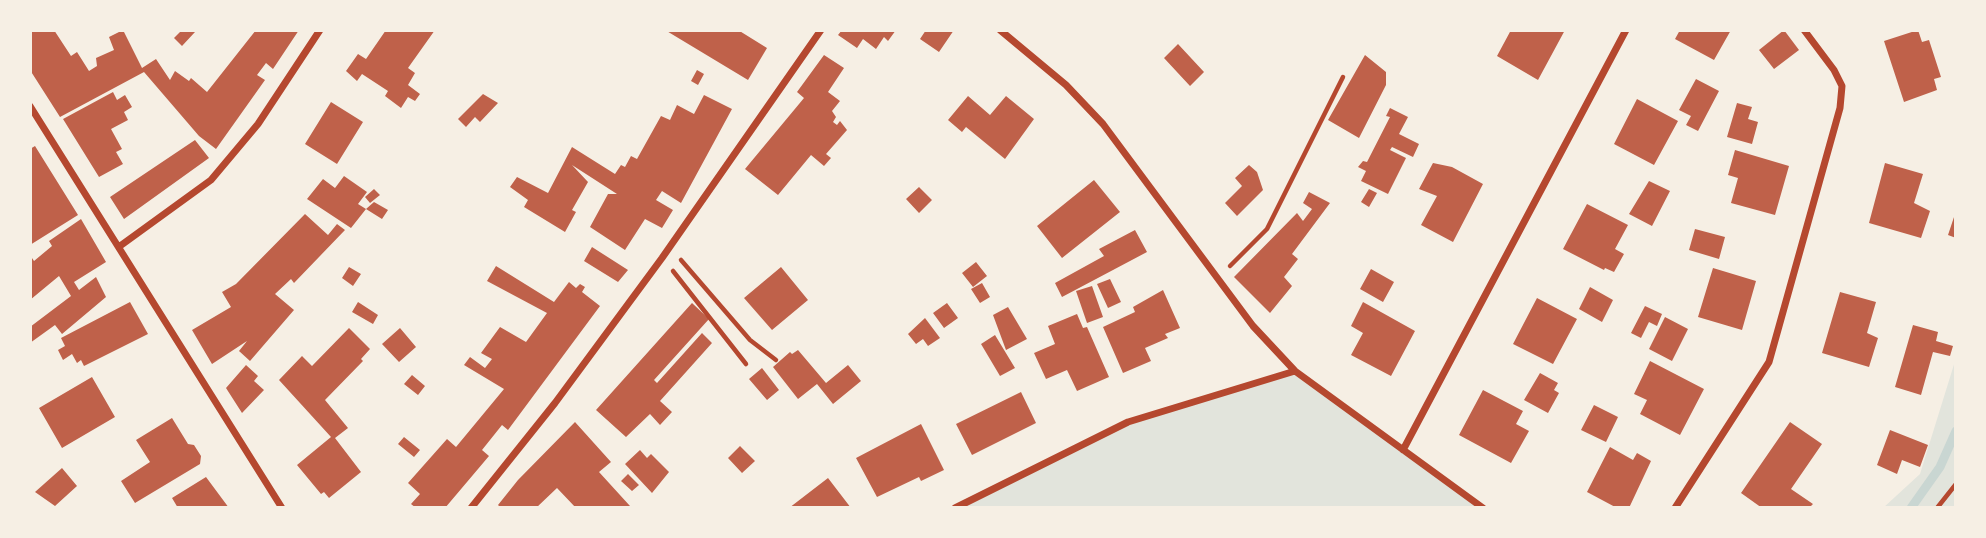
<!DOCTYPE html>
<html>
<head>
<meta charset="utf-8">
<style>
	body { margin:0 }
	#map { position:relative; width:1986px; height:538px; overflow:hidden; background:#f6efe4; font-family:"Golos Text",sans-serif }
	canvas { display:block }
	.frame { position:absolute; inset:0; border:32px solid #f6efe4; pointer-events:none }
</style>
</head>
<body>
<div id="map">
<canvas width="1986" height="538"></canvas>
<div class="frame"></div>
</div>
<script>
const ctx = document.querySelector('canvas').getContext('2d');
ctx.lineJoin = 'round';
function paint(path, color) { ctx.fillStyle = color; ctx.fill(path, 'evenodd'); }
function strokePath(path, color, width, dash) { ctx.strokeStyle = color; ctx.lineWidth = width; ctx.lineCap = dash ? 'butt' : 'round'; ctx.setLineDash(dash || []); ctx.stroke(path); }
paint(new Path2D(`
	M 1956,358 L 1956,508 L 1883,508 L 1920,474 Z
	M 1295,371 L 1483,508 L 955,508 L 1128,422 Z`), '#e2e4dc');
strokePath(new Path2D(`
	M 1911,508 L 1940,467 L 1956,431`), '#c9d6d2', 9);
paint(new Path2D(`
	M 30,30 L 54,30 L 71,56 L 77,52 L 89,71 L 97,66 L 96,58 L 114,50 L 109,37 L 123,30 L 142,68 L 156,59 L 170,80 L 175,71 L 189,81 L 191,78 L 207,92 L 256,30 L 299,30 L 273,69 L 266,63 L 257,75 L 265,80 L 216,149 L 199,136 L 144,72 L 60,117 L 30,70 Z
	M 182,30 L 195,32 L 182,46 L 174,38 Z
	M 386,30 L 435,30 L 408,68 L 415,73 L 408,85 L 420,94 L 415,101 L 408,97 L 401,108 L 385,96 L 388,91 L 362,74 L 357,81 L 346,71 L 358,54 L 366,59 Z
	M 665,30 L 738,30 L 767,48 L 748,80 Z
	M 842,30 L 896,30 L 888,41 L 884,37 L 876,49 L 863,39 L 857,48 L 838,35 Z
	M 926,30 L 954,30 L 939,52 L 920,39 Z
	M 1511,30 L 1565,30 L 1538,80 L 1497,56 Z
	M 1680,30 L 1731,30 L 1714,60 L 1675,39 Z
	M 1784,30 L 1799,50 L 1774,69 L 1759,50 Z
	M 1918,30 L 1922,42 L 1929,40 L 1941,77 L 1934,79 L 1937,90 L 1904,102 L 1884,41 Z
	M 1178,44 L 1204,72 L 1190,86 L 1164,58 Z
	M 824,55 L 844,68 L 828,92 L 840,101 L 832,111 L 836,117 L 833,122 L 837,125 L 840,121 L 847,130 L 826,154 L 831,158 L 824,166 L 811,155 L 778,195 L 745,169 L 804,98 L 797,92 Z
	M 1365,55 L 1386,72 L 1386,85 L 1359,138 L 1328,120 Z
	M 697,70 L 704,74 L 698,85 L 691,81 Z
	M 1696,79 L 1719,91 L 1698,131 L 1686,125 L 1691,116 L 1679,110 Z
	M 113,92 L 117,100 L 125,95 L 132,107 L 124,112 L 128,120 L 111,129 L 122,149 L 116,152 L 123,164 L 99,177 L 63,119 Z
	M 483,94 L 498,103 L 480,122 L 475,117 L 466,127 L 458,119 Z
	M 704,95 L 732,109 L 681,203 L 662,191 L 656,200 L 673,210 L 662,228 L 645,219 L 625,250 L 590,227 L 608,194 L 617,194 L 572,165 L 588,182 L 572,210 L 576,212 L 565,232 L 524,207 L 528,200 L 510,187 L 517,177 L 548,193 L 572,147 L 615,174 L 621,165 L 625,167 L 631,156 L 637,159 L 661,116 L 670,120 L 677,105 L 694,114 Z
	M 968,96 L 990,115 L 1006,96 L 1034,119 L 1005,159 L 966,127 L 962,132 L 948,120 Z
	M 1637,99 L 1678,121 L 1654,165 L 1614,144 Z
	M 331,102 L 363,122 L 337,164 L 305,144 Z
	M 1737,103 L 1752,107 L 1748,119 L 1758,122 L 1752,144 L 1727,137 Z
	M 1390,108 L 1408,117 L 1399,134 L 1419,144 L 1413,157 L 1392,147 L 1390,150 L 1406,158 L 1388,194 L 1361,181 L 1366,171 L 1358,167 L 1363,161 L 1367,162 L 1390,117 L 1386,116 Z
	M 195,140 L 209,158 L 124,219 L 110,197 Z
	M 35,146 L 78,215 L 30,245 L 30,149 Z
	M 1735,150 L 1789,166 L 1775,215 L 1731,203 L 1738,178 L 1728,175 Z
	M 1433,163 L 1452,167 L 1483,184 L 1453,242 L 1421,225 L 1437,196 L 1419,189 Z
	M 1885,163 L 1923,174 L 1914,203 L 1930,211 L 1921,238 L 1869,223 Z
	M 1249,165 L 1257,172 L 1263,190 L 1237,216 L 1225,203 L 1242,186 L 1235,178 Z
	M 344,176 L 367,192 L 358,204 L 366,209 L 351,228 L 307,199 L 323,179 L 335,188 Z
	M 1094,180 L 1120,212 L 1062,258 L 1037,226 Z
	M 1649,181 L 1670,191 L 1652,226 L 1629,214 Z
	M 919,187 L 932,200 L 919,213 L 906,199 Z
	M 374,189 L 380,195 L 370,203 L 365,197 Z
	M 1369,189 L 1377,193 L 1369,207 L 1361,202 Z
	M 1309,192 L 1330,203 L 1292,254 L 1298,259 L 1284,277 L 1292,286 L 1270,313 L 1234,277 L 1297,213 L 1303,221 L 1312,209 L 1303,203 Z
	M 374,202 L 388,210 L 382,219 L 366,209 Z
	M 1587,204 L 1628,225 L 1615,249 L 1624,254 L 1614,272 L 1605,268 L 1604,270 L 1563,249 Z
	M 1956,211 L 1956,238 L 1948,235 Z
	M 305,214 L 328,235 L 337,224 L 345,230 L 294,283 L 291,279 L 275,294 L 294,310 L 250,361 L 239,351 L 247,341 L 212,364 L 192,330 L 231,307 L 222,292 L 236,284 Z
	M 81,219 L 106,262 L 74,282 L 79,290 L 96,277 L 106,297 L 62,334 L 55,325 L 30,343 L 30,327 L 71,296 L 59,276 L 30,300 L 30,255 L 34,261 L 52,246 L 49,241 Z
	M 1695,229 L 1725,237 L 1719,259 L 1689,250 Z
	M 1135,230 L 1147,252 L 1062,297 L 1055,283 L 1104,256 L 1099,249 Z
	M 592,247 L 628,270 L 618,282 L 584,261 Z
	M 976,262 L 987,276 L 973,287 L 962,273 Z
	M 496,266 L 554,302 L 569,282 L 576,288 L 580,284 L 585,287 L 582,292 L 600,306 L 508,430 L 502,425 L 482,450 L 489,456 L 445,508 L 416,508 L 411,504 L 420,494 L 408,483 L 447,439 L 456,447 L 504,389 L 464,365 L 470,357 L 485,368 L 492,359 L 481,353 L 500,327 L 526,342 L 547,313 L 487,281 Z
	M 349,267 L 361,274 L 353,286 L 342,278 Z
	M 781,267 L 808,300 L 772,330 L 744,298 Z
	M 1713,268 L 1756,281 L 1742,330 L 1698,317 Z
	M 1371,269 L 1394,282 L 1383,302 L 1360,289 Z
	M 1110,279 L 1121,302 L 1108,308 L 1097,284 Z
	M 982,283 L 990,297 L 980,303 L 971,289 Z
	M 1092,286 L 1103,317 L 1087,323 L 1076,291 Z
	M 1590,287 L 1613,300 L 1602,322 L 1579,309 Z
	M 1163,290 L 1180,328 L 1165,334 L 1168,338 L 1145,348 L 1151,361 L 1123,373 L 1103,327 L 1135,312 L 1133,307 Z
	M 1840,292 L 1876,302 L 1867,333 L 1878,338 L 1869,367 L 1822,353 Z
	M 1537,298 L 1577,319 L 1553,364 L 1513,344 Z
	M 130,302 L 148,334 L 84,366 L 81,360 L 77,363 L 72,354 L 63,360 L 58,350 L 65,346 L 61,338 Z
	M 358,302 L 378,315 L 373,324 L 352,312 Z
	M 1363,302 L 1415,331 L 1391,376 L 1351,355 L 1363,333 L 1351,326 Z
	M 692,303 L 709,319 L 654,380 L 657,383 L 702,333 L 712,343 L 660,401 L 672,412 L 660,425 L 650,414 L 626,437 L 596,410 Z
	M 947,303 L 958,318 L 944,328 L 933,313 Z
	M 1645,306 L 1662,314 L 1657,326 L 1649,322 L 1641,338 L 1631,333 Z
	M 1008,307 L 1027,339 L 1006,350 L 993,315 Z
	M 1077,314 L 1083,328 L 1087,327 L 1109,377 L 1077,391 L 1067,370 L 1046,379 L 1034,353 L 1055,344 L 1048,326 Z
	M 1665,317 L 1688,329 L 1672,361 L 1649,349 Z
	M 925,318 L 940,338 L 928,346 L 923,339 L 916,344 L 908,334 Z
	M 1913,325 L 1938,332 L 1936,341 L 1953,346 L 1950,356 L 1933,352 L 1921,395 L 1895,387 Z
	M 349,328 L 370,349 L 361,359 L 363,361 L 325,400 L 348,428 L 335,438 L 361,472 L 329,498 L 324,492 L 321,494 L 297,465 L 331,437 L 279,380 L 302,356 L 312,366 Z
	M 400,328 L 416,347 L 399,362 L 382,344 Z
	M 995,335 L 1015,368 L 1000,376 L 981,344 Z
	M 798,350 L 826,383 L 848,365 L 861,381 L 833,404 L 817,384 L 798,399 L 773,367 L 790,352 L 792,354 Z
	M 1650,361 L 1704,389 L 1680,435 L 1640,414 L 1647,400 L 1634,394 Z
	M 246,365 L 258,376 L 254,381 L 264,390 L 242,413 L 226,388 Z
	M 762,368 L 779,390 L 767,400 L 749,379 Z
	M 1540,373 L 1558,383 L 1554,390 L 1559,393 L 1548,413 L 1524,400 Z
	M 412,375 L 425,386 L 418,395 L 404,384 Z
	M 92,377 L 115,417 L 62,448 L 39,408 Z
	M 1483,390 L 1523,411 L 1516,424 L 1529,431 L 1511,463 L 1459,435 Z
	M 1021,392 L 1036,423 L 972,455 L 956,424 Z
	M 1594,405 L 1618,417 L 1606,442 L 1581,430 Z
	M 172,418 L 188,444 L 194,445 L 201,456 L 200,464 L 135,503 L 121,481 L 150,462 L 136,440 Z
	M 575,422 L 611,462 L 599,472 L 630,506 L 576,508 L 557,488 L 536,508 L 501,508 L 498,505 L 518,480 Z
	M 1790,422 L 1822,444 L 1791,489 L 1813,504 L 1809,508 L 1762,508 L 1741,493 Z
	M 921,424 L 944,470 L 921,481 L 919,477 L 877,497 L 856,458 Z
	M 1890,430 L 1928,445 L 1920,467 L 1902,460 L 1897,474 L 1877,465 Z
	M 404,437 L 420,450 L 414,457 L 398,444 Z
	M 740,446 L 755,461 L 742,473 L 728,458 Z
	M 1610,447 L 1633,460 L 1637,453 L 1651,461 L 1629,508 L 1617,508 L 1587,492 Z
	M 640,450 L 647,458 L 651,454 L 669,472 L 652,493 L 625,464 Z
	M 62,468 L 77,486 L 55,506 L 35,492 Z
	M 628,474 L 639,485 L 632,491 L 621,481 Z
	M 206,477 L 229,508 L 178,508 L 172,498 Z
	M 828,478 L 851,508 L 789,508 Z`), '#bf614a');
strokePath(new Path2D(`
	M 681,260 L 750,340 L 776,360
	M 1230,266 L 1267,229 L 1343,77
	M 673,271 L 746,364
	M 1937,508 L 1956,484`), '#b5482f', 4.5);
strokePath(new Path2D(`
	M 1000,30 L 1066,85 L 1103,124 L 1253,326 L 1295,371 L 1483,508
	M 30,106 L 282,508
	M 120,246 L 211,180 L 258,124 L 320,30
	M 1403,450 L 1626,30
	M 471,508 L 555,403 L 662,258 L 821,30
	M 955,508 L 1128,422 L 1295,371
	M 1675,508 L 1769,362 L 1840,108 L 1842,86 L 1834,70 L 1804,30`), '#b5482f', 7);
</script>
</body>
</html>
